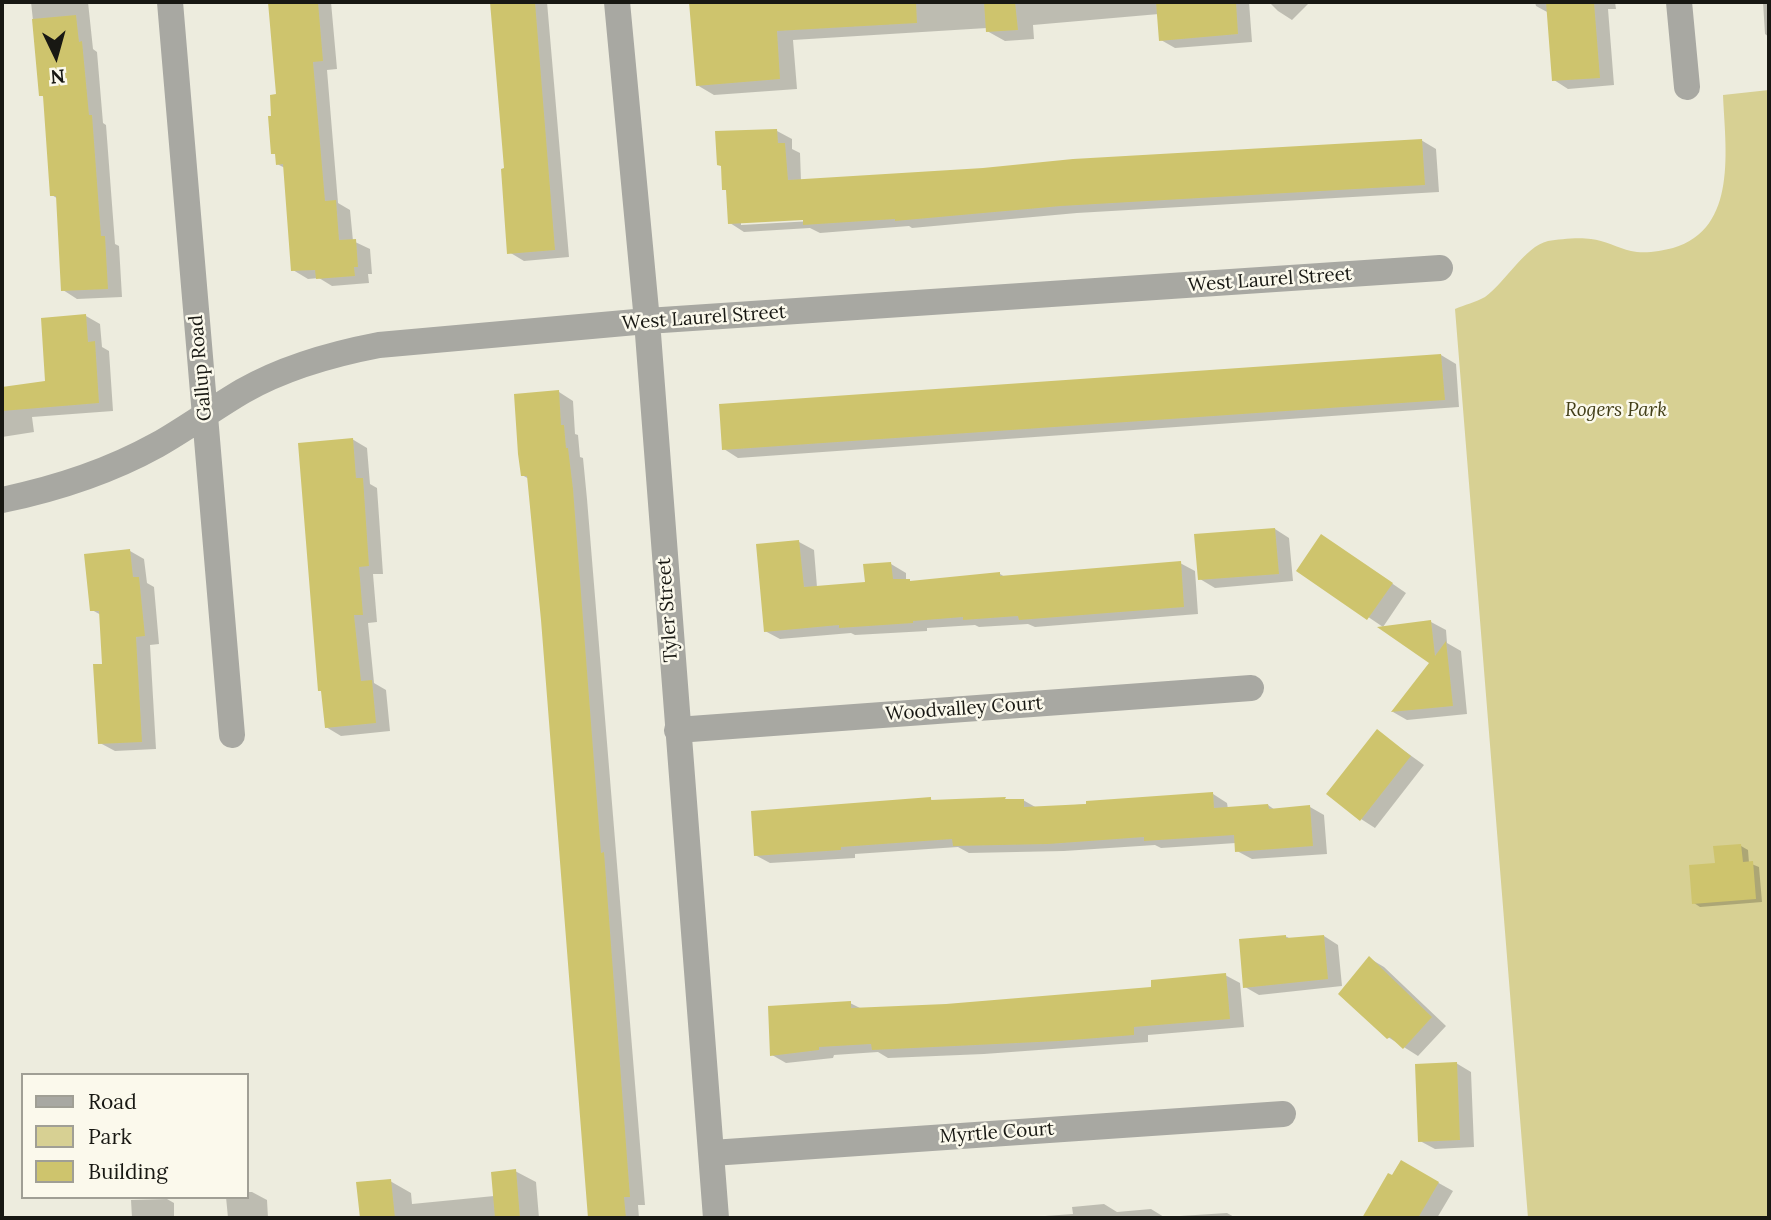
<!DOCTYPE html>
<html>
<head>
<meta charset="utf-8">
<style>
	body { margin:0 }
	#map { position:relative; width:1771px; height:1220px; overflow:hidden; background:#edecde; font-family:Lora,serif }
	canvas { display:block }
	.frame { position:absolute; inset:0; border:4px solid #181813; pointer-events:none }
	.legend { position:absolute; left:21px; top:1073px; width:228px; height:126px; box-sizing:border-box; background:#fbf9ec; border:2px solid #a09f95; margin:0; padding:9px 12px; list-style:none; font-size:21px; color:#181813 }
	.legend li { display:flex; align-items:center; gap:14px; height:35px }
	.legend b { width:35px; border:2px solid #a09f95 }
	.north { position:absolute; left:21px; top:21px; width:70px; height:70px; -webkit-text-stroke:5px #fbf9ec; paint-order:stroke; rotate:175deg; font-size:19px; font-weight:700; line-height:28px; text-align:center; color:#181813 }
	.north::after { content:''; display:block; margin:auto; width:24px; height:32px; background:#181813; clip-path:polygon(50% 0,100% 100%,50% 72%,0 100%) }
</style>
</head>
<body>
<div id="map">
<canvas width="1771" height="1220"></canvas>
<div class="frame"></div>
<ul class="legend">
<li><b style="height:9px;background:#a8a8a2"></b>Road</li>
<li><b style="height:19px;background:#d7d093"></b>Park</li>
<li><b style="height:19px;background:#cec46d"></b>Building</li>
</ul>
<div class="north">N</div>
</div>
<script>
const ctx = document.querySelector('canvas').getContext('2d');
ctx.lineJoin = 'round';
function paint(path, color) { ctx.fillStyle = color; ctx.fill(path, 'evenodd'); }
function strokePath(path, color, width, dash) { ctx.strokeStyle = color; ctx.lineWidth = width; ctx.lineCap = dash ? 'butt' : 'round'; ctx.setLineDash(dash || []); ctx.stroke(path); }
function drawText(font, color, halo, rows, align = 'center') {
  ctx.font = font + ' Lora,serif'; ctx.lineWidth = 5; ctx.setLineDash([]); ctx.textBaseline = 'middle'; ctx.strokeStyle = halo; ctx.fillStyle = color; for (const [text, x, y, turn = 0] of rows) {
    ctx.save(); ctx.translate(x, y); ctx.rotate((+turn || 0) * Math.PI / 180); ctx.textAlign = isNaN(turn) ? turn : align; if (halo) ctx.strokeText(text, 0, 0); ctx.fillText(text, 0, 0); ctx.restore();
  }
}
paint(new Path2D(`
	M 1769,90 L 1769,1218 L 1528,1218 L 1455,309 C 1464,305 1476,302 1485,297 C 1506,282 1524,247 1548,241 C 1560,239 1579,237 1591,239 C 1604,240 1618,248 1631,251 C 1644,254 1661,251 1673,248 C 1739,229 1725,147 1723,95 Z`), '#d7d093');
paint(new Path2D(`
	M 31,2 L 88,2 L 93,49 L 97,52 L 103,123 L 106,125 L 115,244 L 119,246 L 122,297 L 77,299 L 63,290 L 58,199 L 52,195 L 44,97 L 41,95 Z
	M 270,2 L 331,2 L 337,69 L 327,70 L 338,203 L 350,210 L 353,241 L 370,249 L 372,274 L 368,274 L 369,283 L 332,286 L 319,278 L 308,279 L 293,270 L 285,168 L 277,164 L 277,155 L 273,153 L 273,117 L 278,96 Z
	M 492,2 L 547,2 L 569,257 L 524,261 L 509,252 L 506,170 Z
	M 710,2 L 1249,2 L 1252,42 L 1175,48 L 1161,40 L 1159,14 L 1033,25 L 1034,39 L 1005,41 L 987,31 L 987,28 L 793,40 L 797,89 L 714,95 L 697,85 L 691,3 Z
	M 1269,2 L 1310,2 L 1292,20 L 1278,11 Z
	M 1535,2 L 1615,2 L 1616,9 L 1608,9 L 1614,85 L 1568,89 L 1554,80 L 1549,13 L 1536,6 Z
	M 1763,2 L 1769,2 L 1769,37 L 1765,34 Z
	M 777,131 L 792,139 L 792,149 L 800,153 L 801,181 L 1421,140 L 1436,149 L 1439,192 L 1077,213 L 912,228 L 909,226 L 820,233 L 810,228 L 744,232 L 730,223 L 728,191 L 724,189 ZM 811,217 L 812,221 L 741,225 L 741,222 Z
	M 86,316 L 100,324 L 102,347 L 109,351 L 113,411 L 32,417 L 34,432 L 2,437 L 2,389 L 47,382 Z
	M 1441,355 L 1456,364 L 1459,407 L 738,458 L 724,449 Z
	M 559,392 L 573,401 L 575,434 L 578,435 L 580,457 L 583,458 L 587,499 L 645,1205 L 638,1205 L 639,1218 L 590,1218 L 543,620 L 529,479 L 522,475 Z
	M 352,439 L 367,448 L 370,484 L 377,488 L 383,574 L 373,574 L 377,622 L 368,623 L 374,683 L 386,690 L 390,731 L 341,736 L 326,727 Z
	M 1275,529 L 1289,538 L 1293,581 L 1215,588 L 1200,579 Z
	M 799,542 L 814,550 L 817,587 L 867,584 L 891,564 L 906,573 L 906,580 L 913,582 L 1000,574 L 1005,577 L 1180,563 L 1195,571 L 1198,614 L 1035,627 L 1028,624 L 979,627 L 975,625 L 927,628 L 927,631 L 855,635 L 851,633 L 780,639 L 765,631 Z
	M 1336,545 L 1406,593 L 1383,627 L 1299,570 Z
	M 130,551 L 144,559 L 147,583 L 154,587 L 159,644 L 150,645 L 156,749 L 115,751 L 100,743 L 104,666 L 101,615 L 92,610 Z
	M 1431,622 L 1446,630 L 1447,643 L 1461,651 L 1467,714 L 1407,720 L 1393,712 L 1432,663 Z
	M 1378,732 L 1424,765 L 1375,828 L 1361,819 Z
	M 1213,794 L 1227,803 L 1228,809 L 1268,805 L 1275,810 L 1310,807 L 1324,815 L 1327,854 L 1252,859 L 1237,851 L 1236,843 L 1161,848 L 1155,845 L 1064,851 L 969,853 L 958,847 L 855,854 L 855,858 L 770,863 L 755,855 L 930,799 L 934,801 L 1005,799 L 1009,801 L 1023,800 L 1037,808 Z
	M 1741,846 L 1748,850 L 1749,863 L 1759,867 L 1762,902 L 1700,907 L 1694,903 L 1717,864 Z
	M 1285,936 L 1291,939 L 1324,936 L 1338,945 L 1342,986 L 1259,995 L 1245,987 Z
	M 1369,958 L 1384,967 L 1446,1026 L 1418,1056 L 1388,1037 Z
	M 1225,975 L 1240,983 L 1244,1027 L 1148,1035 L 1148,1042 L 984,1054 L 888,1058 L 878,1052 L 834,1055 L 833,1058 L 786,1063 L 772,1055 L 850,1003 L 862,1009 L 946,1005 L 1153,988 Z
	M 1456,1063 L 1471,1072 L 1474,1147 L 1435,1149 L 1420,1141 Z
	M 1401,1162 L 1453,1191 L 1437,1218 L 1364,1218 L 1389,1175 L 1392,1177 Z
	M 515,1171 L 536,1182 L 539,1218 L 361,1218 L 358,1184 L 390,1181 L 411,1193 L 412,1204 L 494,1196 Z
	M 247,1192 L 252,1192 L 267,1200 L 268,1218 L 228,1218 L 226,1197 L 247,1197 Z
	M 167,1199 L 174,1203 L 174,1218 L 132,1218 L 131,1200 Z
	M 1104,1204 L 1117,1212 L 1151,1209 L 1164,1217 L 1227,1213 L 1236,1218 L 1017,1218 L 1073,1214 L 1072,1207 Z
	M 831,1216 L 836,1218 L 795,1218 Z`), '#0003');
paint(new Path2D(`
	M 268,2 L 318,2 L 323,61 L 313,62 L 325,201 L 336,200 L 339,240 L 356,239 L 358,267 L 354,267 L 355,276 L 316,279 L 315,270 L 291,271 L 283,164 L 276,165 L 275,154 L 271,154 L 268,116 L 271,116 L 270,95 L 276,94 Z
	M 490,2 L 535,2 L 555,250 L 507,254 L 501,169 L 504,168 Z
	M 689,2 L 916,2 L 917,23 L 777,31 L 780,79 L 696,86 Z
	M 984,2 L 1015,2 L 1018,30 L 986,32 Z
	M 1156,2 L 1236,2 L 1238,34 L 1159,41 Z
	M 1546,2 L 1594,2 L 1600,78 L 1552,81 Z
	M 76,15 L 79,42 L 82,41 L 89,115 L 92,115 L 101,236 L 105,236 L 108,289 L 61,291 L 56,196 L 50,196 L 43,96 L 39,96 L 32,19 Z
	M 777,129 L 778,143 L 785,143 L 788,180 L 983,168 L 1073,159 L 1422,139 L 1425,185 L 1061,206 L 895,221 L 895,219 L 803,225 L 803,220 L 728,224 L 726,190 L 722,190 L 721,166 L 717,165 L 715,131 Z
	M 86,314 L 88,342 L 95,341 L 99,403 L 2,411 L 2,387 L 45,381 L 41,318 Z
	M 1441,354 L 1445,400 L 722,450 L 719,404 Z
	M 559,390 L 561,425 L 564,425 L 566,448 L 568,448 L 573,489 L 601,853 L 604,852 L 630,1197 L 624,1197 L 626,1218 L 588,1218 L 541,620 L 527,476 L 521,476 L 518,454 L 514,394 Z
	M 353,438 L 356,478 L 363,478 L 369,566 L 359,567 L 363,615 L 354,615 L 361,681 L 372,680 L 376,723 L 325,728 L 321,691 L 318,691 L 298,443 Z
	M 1275,528 L 1279,574 L 1198,580 L 1194,534 Z
	M 1321,534 L 1393,583 L 1367,620 L 1296,571 Z
	M 799,540 L 804,587 L 865,582 L 863,564 L 891,562 L 893,579 L 910,579 L 910,581 L 1000,572 L 1000,576 L 1181,561 L 1184,607 L 1019,620 L 1018,616 L 963,620 L 963,617 L 913,621 L 913,623 L 839,628 L 839,625 L 764,632 L 756,544 Z
	M 130,549 L 133,577 L 139,577 L 145,636 L 136,637 L 142,742 L 98,744 L 93,664 L 102,664 L 99,611 L 90,611 L 84,554 Z
	M 1431,620 L 1435,656 L 1446,641 L 1453,706 L 1391,712 L 1429,663 L 1377,627 Z
	M 1377,729 L 1411,756 L 1360,821 L 1326,794 Z
	M 1213,792 L 1214,808 L 1268,804 L 1269,809 L 1310,805 L 1313,846 L 1235,852 L 1234,835 L 1144,841 L 1144,837 L 1048,844 L 953,846 L 952,839 L 841,847 L 841,850 L 754,856 L 751,811 L 931,797 L 931,800 L 1006,797 L 1005,799 L 1024,799 L 1024,807 L 1086,804 L 1086,801 Z
	M 1741,844 L 1743,862 L 1753,861 L 1756,899 L 1692,904 L 1689,865 L 1715,863 L 1713,846 Z
	M 1286,935 L 1286,938 L 1324,935 L 1328,979 L 1243,988 L 1239,939 Z
	M 1369,956 L 1432,1017 L 1403,1049 L 1390,1037 L 1387,1039 L 1338,994 Z
	M 1226,973 L 1230,1019 L 1134,1027 L 1134,1035 L 1059,1041 L 872,1050 L 871,1044 L 819,1047 L 819,1050 L 770,1056 L 768,1006 L 851,1001 L 851,1008 L 946,1004 L 1151,987 L 1151,980 Z
	M 1457,1062 L 1460,1140 L 1418,1142 L 1415,1064 Z
	M 1401,1160 L 1439,1182 L 1418,1218 L 1362,1218 L 1388,1173 L 1392,1175 Z
	M 516,1169 L 520,1218 L 495,1218 L 491,1172 Z
	M 391,1179 L 395,1218 L 360,1218 L 356,1182 Z`), '#cec46d');
strokePath(new Path2D(`
	M 170,2 L 232,735
	M 617,2 L 647,321 L 716,1218
	M 1679,2 L 1687,87
	M 2,500 C 55,489 110,471 157,445 C 187,428 214,408 243,391 C 285,367 332,354 379,345 L 647,321 L 1440,268
	M 677,730 L 1251,688
	M 712,1153 L 1283,1114`), '#a8a8a2', 26);
drawText('19px', '#181813', '#fbf9ec', [
	["West Laurel Street",1270,280,-4],
	["West Laurel Street",704,318,-4],
	["Gallup Road",201,368,-95],
	["Tyler Street",668,610,-94],
	["Woodvalley Court",964,709,-4],
	["Myrtle Court",997,1133,-4]
]);
drawText('italic 19px', '#423e18', '#fbf9ec', [
	["Rogers Park",1616,411]
]);
</script>
</body>
</html>
